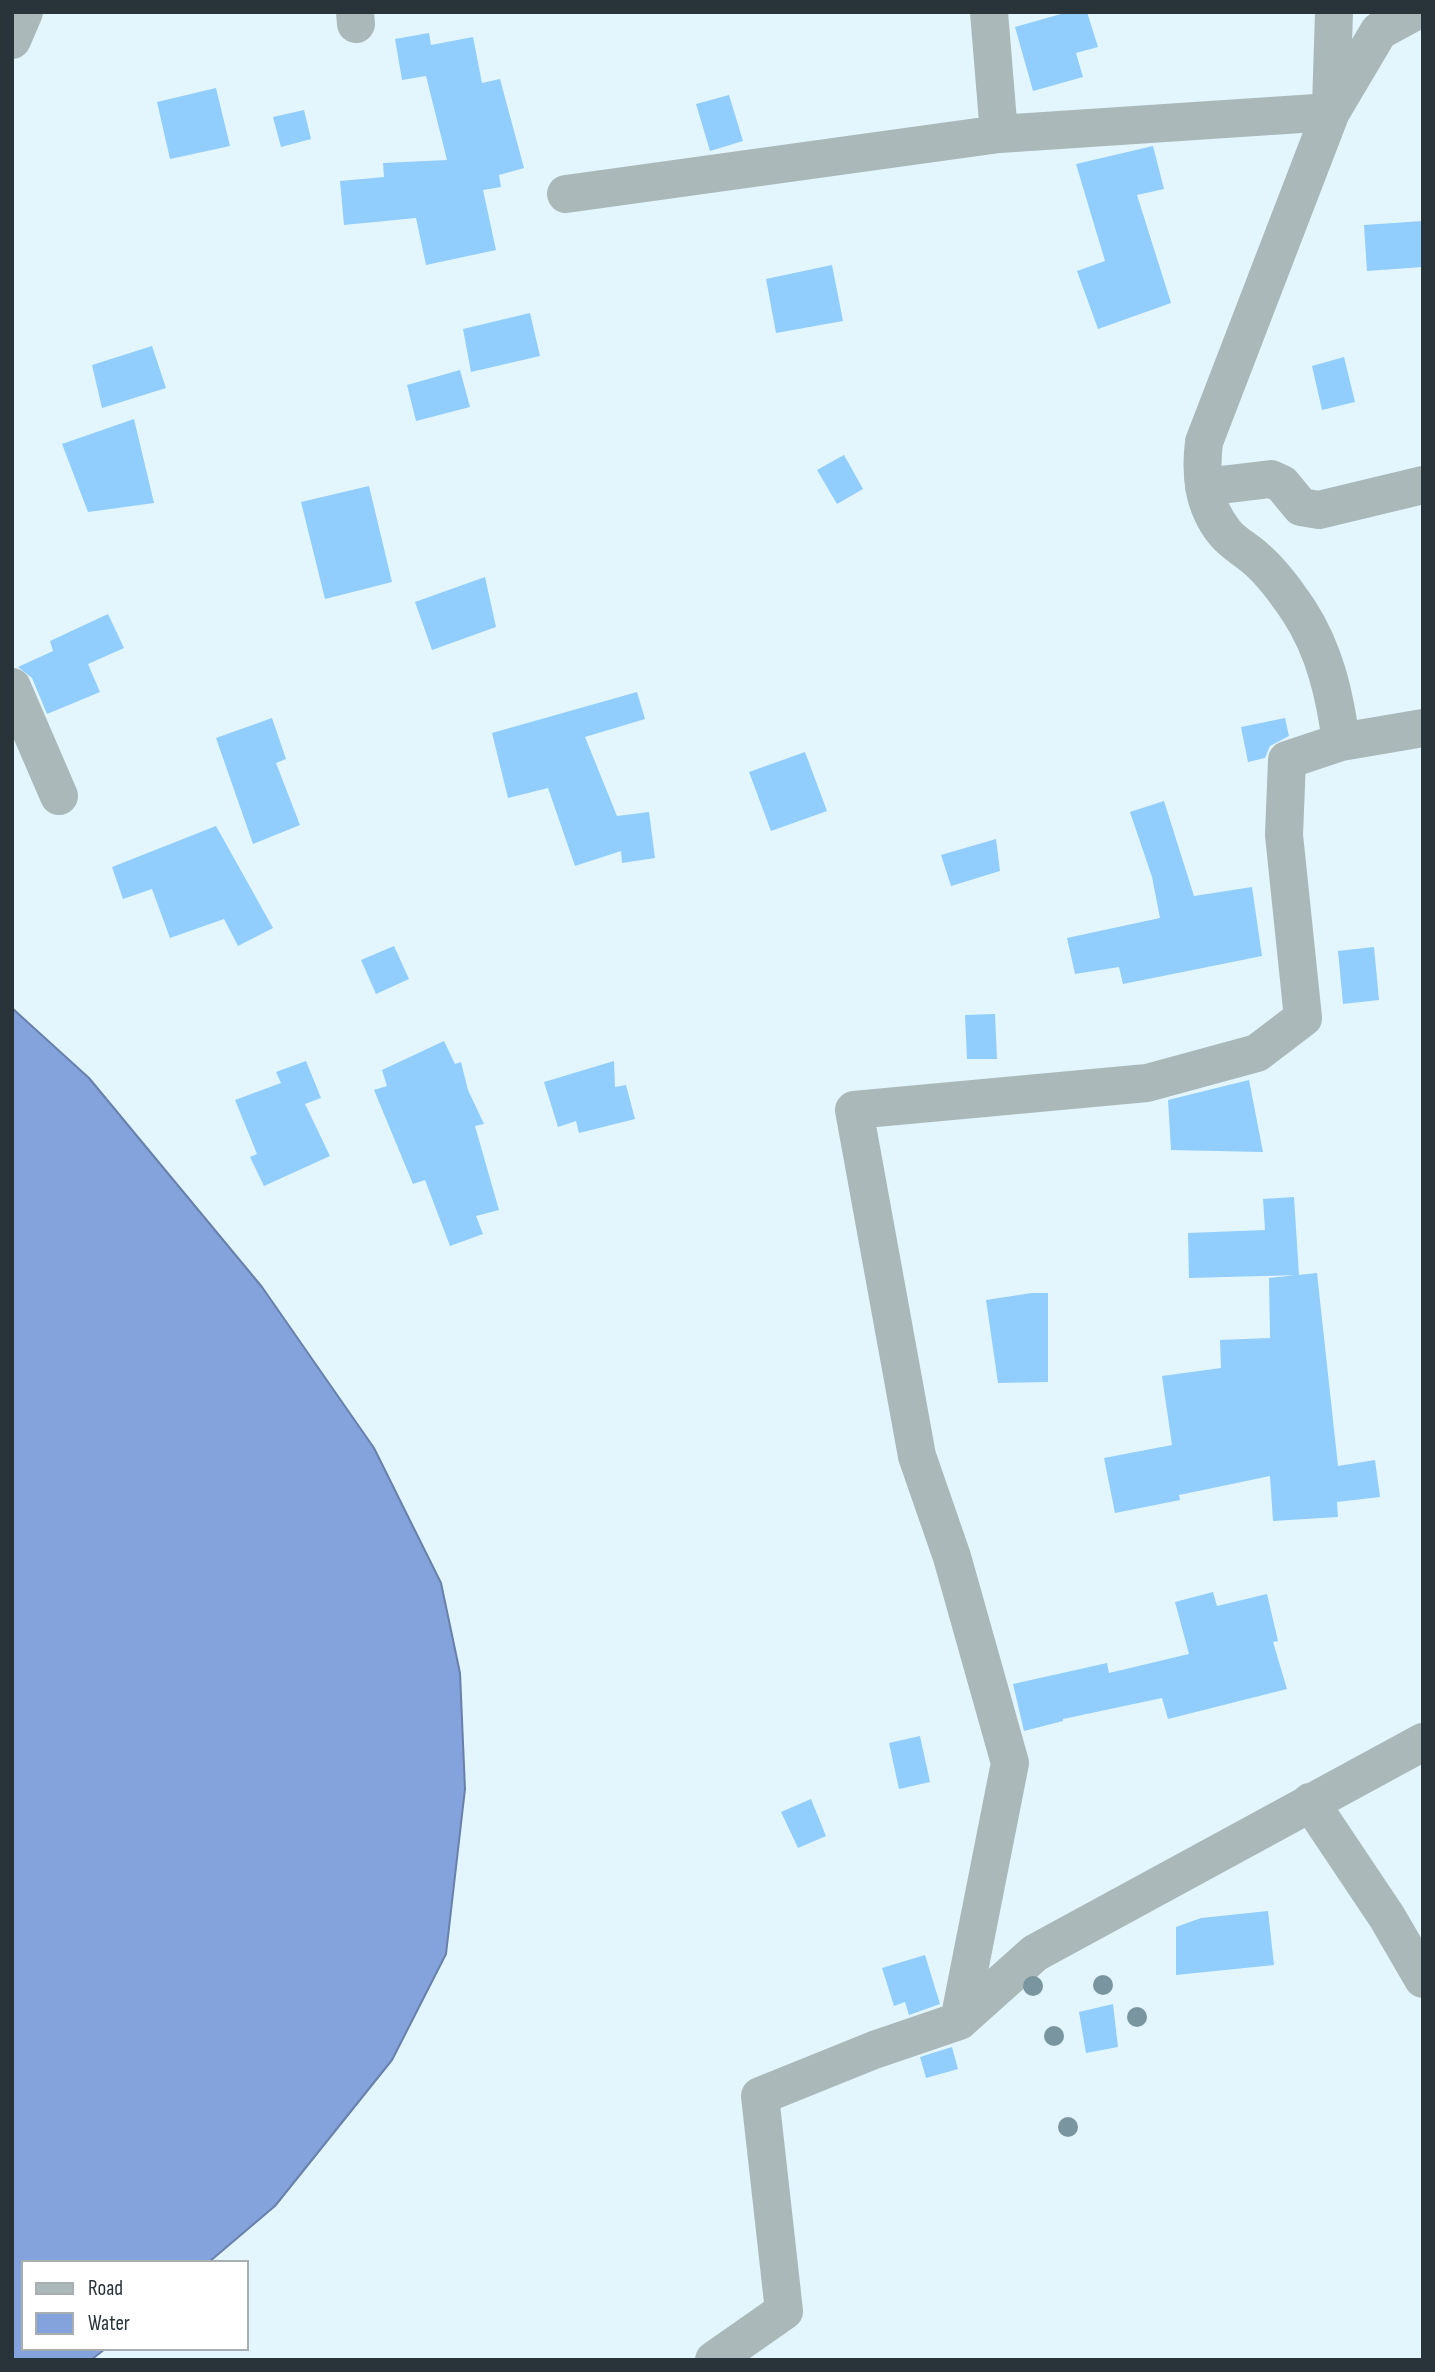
<!DOCTYPE html>
<html>
<head>
<meta charset="utf-8">
<style>
	body { margin:0 }
	#map { position:relative; width:1435px; height:2372px; overflow:hidden; background:#e3f6fd; font-family:"Sofia Sans Condensed",sans-serif }
	canvas { display:block }
	.frame { position:absolute; inset:0; border:14px solid #283439; pointer-events:none }
	.legend { position:absolute; left:21px; top:2260px; width:228px; height:91px; box-sizing:border-box; background:#fff; border:2px solid #a9aeb0; margin:0; padding:9px 12px; list-style:none; font-size:21px; color:#283439 }
	.legend li { display:flex; align-items:center; gap:14px; height:35px }
	.legend b { width:35px; border:2px solid #a9aeb0 }
</style>
</head>
<body>
<div id="map">
<canvas width="1435" height="2372"></canvas>
<div class="frame"></div>
<ul class="legend">
<li><b style="height:9px;background:#aab8b9"></b>Road</li>
<li><b style="height:19px;background:#84a2dc"></b>Water</li>
</ul>
</div>
<script>
const ctx = document.querySelector('canvas').getContext('2d');
ctx.lineJoin = 'round';
function paint(path, color) { ctx.fillStyle = color; ctx.fill(path, 'evenodd'); }
function strokePath(path, color, width, dash) { ctx.strokeStyle = color; ctx.lineWidth = width; ctx.lineCap = dash ? 'butt' : 'round'; ctx.setLineDash(dash || []); ctx.stroke(path); }
const water = new Path2D(`
	M 12,1008 L 89,1078 L 262,1287 L 374,1448 L 441,1583 L 460,1673 L 465,1789 L 446,1954 L 392,2060 L 275,2206 L 209,2262 L 23,2262 L 23,2349 L 105,2349 L 91,2360 L 12,2360 Z`);
paint(water, '#84a2dc');
strokePath(water, '#6881ab', 2);
paint(new Path2D(`
	M 1068,12 L 1087,12 L 1098,47 L 1076,53 L 1083,77 L 1033,91 L 1015,27 Z
	M 429,33 L 431,45 L 473,37 L 482,83 L 500,79 L 524,168 L 499,175 L 501,187 L 483,190 L 496,250 L 426,265 L 416,218 L 344,225 L 340,181 L 384,177 L 383,163 L 447,160 L 426,76 L 402,80 L 395,39 Z
	M 216,88 L 230,146 L 170,159 L 157,102 Z
	M 729,95 L 743,141 L 710,151 L 696,104 Z
	M 304,110 L 311,139 L 281,147 L 273,117 Z
	M 1153,146 L 1164,189 L 1137,195 L 1171,303 L 1098,329 L 1077,271 L 1105,261 L 1076,164 Z
	M 1423,221 L 1423,267 L 1367,271 L 1364,225 Z
	M 832,265 L 843,321 L 776,333 L 766,279 Z
	M 530,313 L 540,356 L 471,372 L 463,329 Z
	M 152,346 L 166,388 L 102,408 L 92,365 Z
	M 1344,357 L 1355,402 L 1322,410 L 1312,366 Z
	M 460,370 L 470,407 L 416,421 L 407,385 Z
	M 134,419 L 154,503 L 88,512 L 62,444 Z
	M 844,455 L 863,489 L 837,504 L 817,470 Z
	M 369,486 L 392,582 L 325,599 L 301,502 Z
	M 485,577 L 496,627 L 432,650 L 415,602 Z
	M 108,614 L 124,648 L 88,664 L 100,692 L 47,714 L 32,678 L 18,667 L 53,651 L 50,641 Z
	M 637,692 L 645,719 L 585,737 L 617,816 L 649,812 L 655,858 L 622,863 L 621,851 L 575,866 L 548,788 L 508,798 L 492,733 Z
	M 272,718 L 286,759 L 276,763 L 300,825 L 253,844 L 216,738 Z
	M 1285,718 L 1289,736 L 1270,746 L 1265,758 L 1248,762 L 1241,727 Z
	M 805,752 L 827,811 L 771,831 L 749,772 Z
	M 1164,801 L 1194,896 L 1252,887 L 1262,956 L 1123,984 L 1119,967 L 1075,974 L 1067,938 L 1160,918 L 1152,877 L 1130,812 Z
	M 216,826 L 273,928 L 238,946 L 224,919 L 170,938 L 152,889 L 123,899 L 112,867 Z
	M 996,839 L 1000,871 L 951,886 L 941,855 Z
	M 394,946 L 409,979 L 376,994 L 361,960 Z
	M 1374,947 L 1379,1000 L 1343,1004 L 1338,951 Z
	M 995,1014 L 997,1059 L 967,1059 L 965,1015 Z
	M 444,1041 L 455,1064 L 461,1062 L 468,1090 L 484,1124 L 475,1126 L 499,1210 L 476,1216 L 483,1234 L 450,1246 L 425,1180 L 413,1184 L 374,1090 L 387,1086 L 382,1070 Z
	M 306,1061 L 321,1098 L 305,1104 L 330,1156 L 264,1186 L 250,1157 L 257,1154 L 235,1100 L 281,1083 L 276,1072 Z
	M 614,1061 L 615,1087 L 626,1085 L 635,1119 L 579,1133 L 576,1121 L 558,1127 L 544,1082 Z
	M 1249,1080 L 1263,1152 L 1171,1150 L 1168,1100 Z
	M 1294,1197 L 1299,1275 L 1189,1278 L 1188,1233 L 1265,1230 L 1263,1199 Z
	M 1317,1273 L 1338,1466 L 1375,1460 L 1380,1497 L 1337,1502 L 1338,1517 L 1273,1521 L 1270,1476 L 1179,1495 L 1180,1500 L 1115,1513 L 1104,1458 L 1172,1445 L 1162,1376 L 1221,1368 L 1220,1340 L 1270,1338 L 1269,1278 Z
	M 1032,1293 L 1048,1293 L 1048,1382 L 998,1383 L 986,1300 Z
	M 1213,1592 L 1217,1606 L 1267,1594 L 1278,1641 L 1273,1642 L 1287,1689 L 1168,1719 L 1162,1698 L 1063,1719 L 1063,1721 L 1024,1731 L 1013,1684 L 1107,1663 L 1109,1673 L 1189,1654 L 1175,1602 Z
	M 920,1736 L 930,1782 L 899,1789 L 889,1743 Z
	M 811,1799 L 826,1836 L 798,1848 L 781,1812 Z
	M 1268,1911 L 1274,1965 L 1176,1975 L 1176,1927 L 1201,1918 Z
	M 925,1955 L 940,2004 L 909,2015 L 905,2002 L 894,2006 L 882,1968 Z
	M 1113,2004 L 1118,2047 L 1086,2053 L 1079,2012 Z
	M 952,2047 L 958,2069 L 926,2078 L 920,2057 Z`), '#91cefd');
strokePath(new Path2D(`
	M 355,12 L 356,24
	M 989,12 L 999,134
	M 12,40 L 24,12
	M 1331,106 L 1334,12
	M 566,194 L 999,134 L 1331,112
	M 1204,487 L 1271,479 L 1282,484 L 1301,507 L 1319,510 L 1423,485
	M 12,687 L 59,796
	M 1341,742 C 1335,696 1325,651 1299,611 C 1286,592 1272,572 1254,557 C 1245,549 1233,543 1225,533 C 1203,506 1200,475 1204,442 L 1331,112 L 1379,31 L 1414,12
	M 1310,1802 L 1387,1917 L 1423,1979
	M 959,2021 L 1035,1953 L 1423,1742
	M 714,2360 L 784,2311 L 760,2096 L 874,2050 L 959,2021 L 1010,1763 L 952,1557 L 917,1456 L 854,1110 L 1147,1083 L 1257,1053 L 1303,1018 L 1284,835 L 1287,760 L 1341,742 L 1423,728`), '#aab8b9', 38);
ctx.fillStyle = '#7996a0';
for (const [x, y] of [
	[1103,1985],
	[1033,1986],
	[1137,2017],
	[1054,2036],
	[1068,2127]
]) { ctx.beginPath(); ctx.arc(x, y, 10, 0, 2 * Math.PI); ctx.fill(); }
</script>
</body>
</html>
